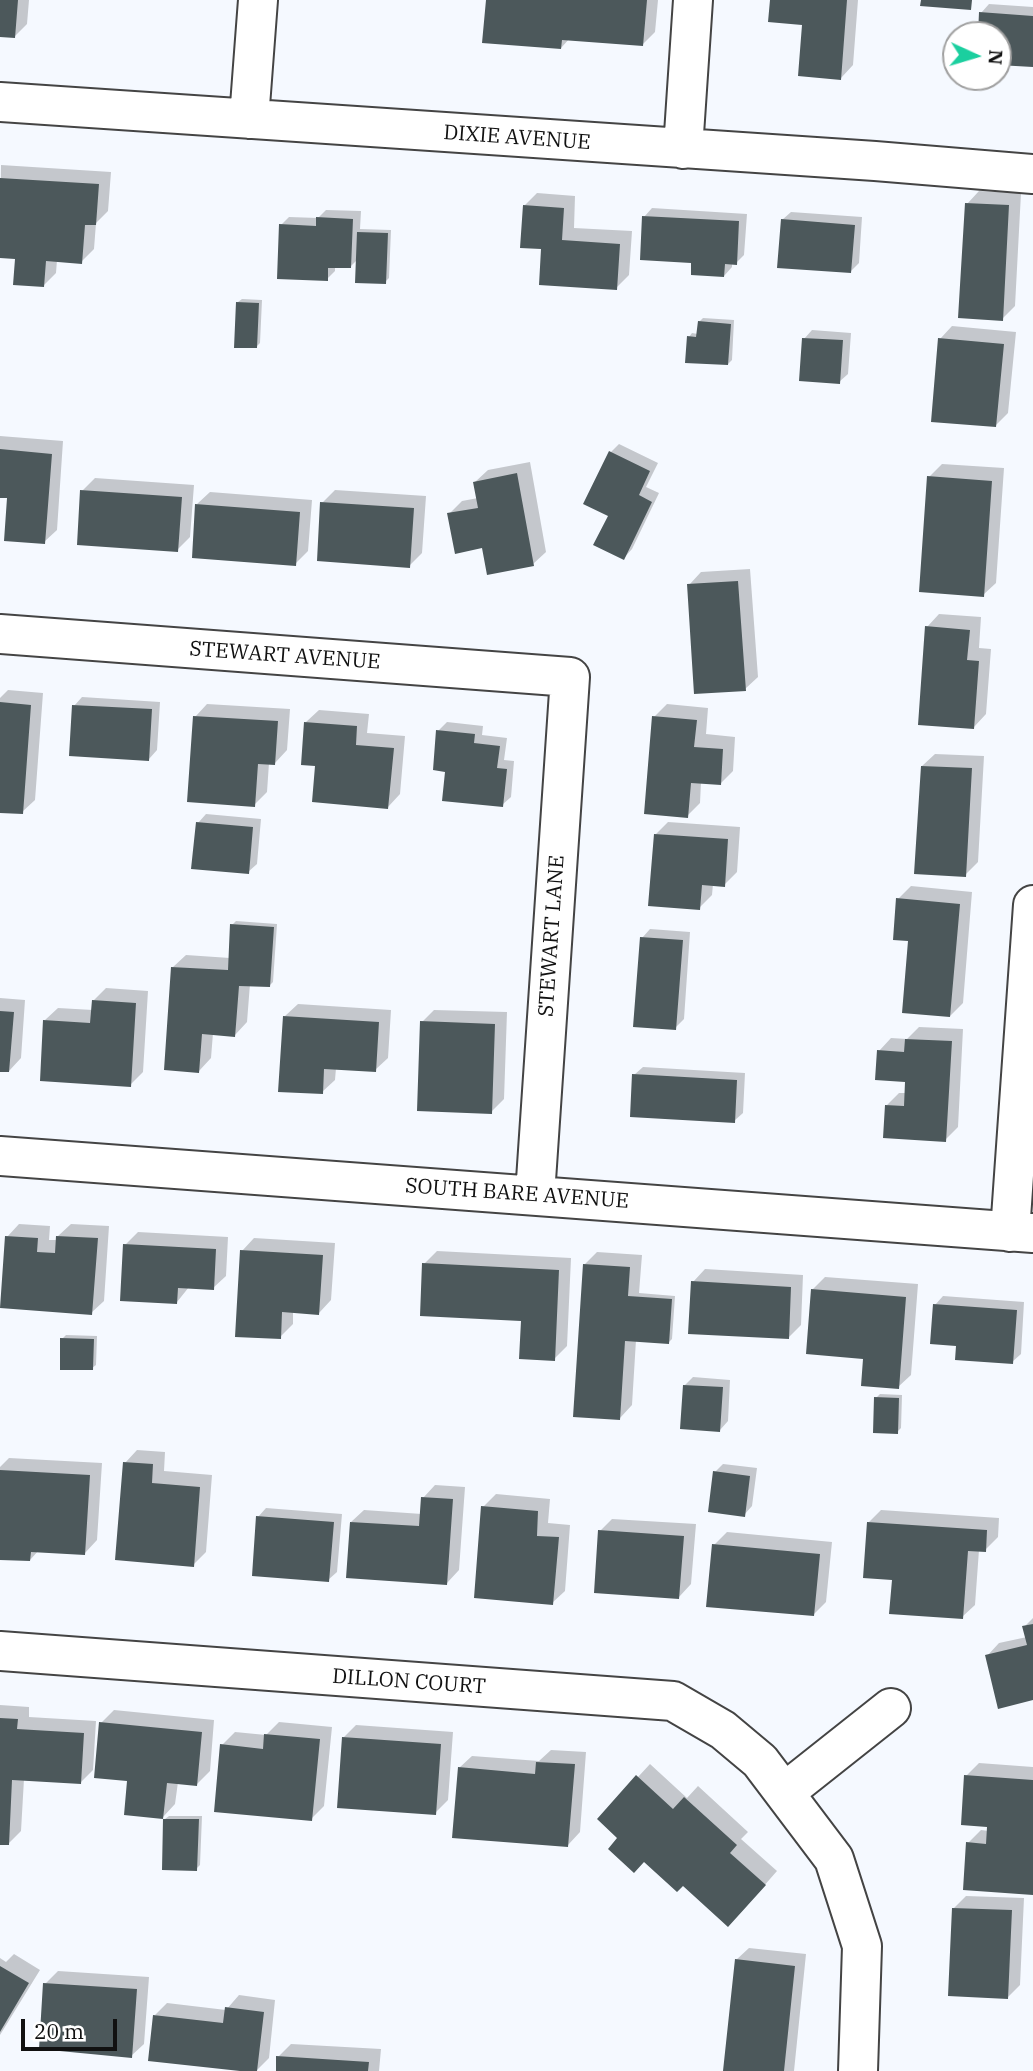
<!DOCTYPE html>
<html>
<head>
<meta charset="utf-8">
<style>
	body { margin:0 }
	#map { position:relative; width:1033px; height:2071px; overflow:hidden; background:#f5f9ff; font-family:"IBM Plex Serif",serif }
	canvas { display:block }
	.north { position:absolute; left:942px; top:21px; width:70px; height:70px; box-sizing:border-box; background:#fff; border:2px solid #a0a0a0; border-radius:50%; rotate:94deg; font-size:19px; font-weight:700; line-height:28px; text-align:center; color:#111 }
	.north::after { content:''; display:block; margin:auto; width:24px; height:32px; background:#1bcf9f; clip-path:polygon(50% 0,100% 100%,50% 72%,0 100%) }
	.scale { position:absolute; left:21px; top:2019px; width:96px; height:32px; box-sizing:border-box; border:4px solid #111; border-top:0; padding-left:9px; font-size:21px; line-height:24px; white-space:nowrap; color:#111; -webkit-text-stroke:5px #fff; paint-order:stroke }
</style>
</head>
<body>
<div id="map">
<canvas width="1033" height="2071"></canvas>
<div class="north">N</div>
<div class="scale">20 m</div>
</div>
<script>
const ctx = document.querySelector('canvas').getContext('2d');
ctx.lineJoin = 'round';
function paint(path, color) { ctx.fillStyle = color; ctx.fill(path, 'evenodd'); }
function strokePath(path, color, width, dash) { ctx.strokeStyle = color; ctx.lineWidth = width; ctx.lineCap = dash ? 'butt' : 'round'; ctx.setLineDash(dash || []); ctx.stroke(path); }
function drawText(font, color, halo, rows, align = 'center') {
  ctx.font = font + ' "IBM Plex Serif",serif'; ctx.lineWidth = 7; ctx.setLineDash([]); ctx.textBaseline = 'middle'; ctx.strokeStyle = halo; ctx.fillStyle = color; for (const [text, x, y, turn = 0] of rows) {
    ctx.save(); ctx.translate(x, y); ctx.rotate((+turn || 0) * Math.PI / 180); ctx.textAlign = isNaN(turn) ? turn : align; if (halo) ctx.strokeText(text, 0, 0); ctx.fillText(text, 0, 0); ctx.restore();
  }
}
paint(new Path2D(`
	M 0,0 L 29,0 L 27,24 L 15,36 L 0,35 Z
	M 487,0 L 658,0 L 655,32 L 643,44 L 570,38 L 561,48 Z
	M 772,0 L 858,0 L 853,65 L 841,78 L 804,23 Z
	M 989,4 L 1033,7 L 1033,66 L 998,64 L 998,35 L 980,35 L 981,13 Z
	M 1,165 L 111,172 L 108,211 L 96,223 L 94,249 L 81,262 L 57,260 L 56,273 L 43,286 L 16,257 L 0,256 Z
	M 979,191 L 1021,193 L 1015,306 L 1002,319 L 967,204 Z
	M 537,193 L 575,196 L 574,228 L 632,231 L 629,275 L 616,288 L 543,247 L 524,206 Z
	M 652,208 L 747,214 L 744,255 L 736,263 L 732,263 L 732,267 L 724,276 L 693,261 L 644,217 Z
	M 326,210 L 361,211 L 360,229 L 391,230 L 389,278 L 385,282 L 358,259 L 350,267 L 335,266 L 335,271 L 327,279 L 281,225 L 289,217 L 318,218 Z
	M 791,212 L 862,217 L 859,263 L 851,271 L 782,220 Z
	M 242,299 L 262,300 L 260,343 L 256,347 L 238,302 Z
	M 703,318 L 734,320 L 732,360 L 728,364 L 689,337 L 692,333 L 698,334 L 699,322 Z
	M 952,326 L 1016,332 L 1008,413 L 995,426 L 940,339 Z
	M 812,330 L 851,333 L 848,374 L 839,382 L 804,339 Z
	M 0,436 L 63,441 L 57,530 L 44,542 L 9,497 L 0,496 Z
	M 619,444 L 658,463 L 646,487 L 659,493 L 632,549 L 624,558 L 610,515 L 611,452 Z
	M 530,462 L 546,552 L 533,564 L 483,546 L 449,514 L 462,501 L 478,498 L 475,482 L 488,470 Z
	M 942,464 L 1004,468 L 996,583 L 983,595 L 929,477 Z
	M 95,478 L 194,485 L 190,537 L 177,550 L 82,491 Z
	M 335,490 L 426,496 L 422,553 L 409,566 L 322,503 Z
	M 210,492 L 312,500 L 308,551 L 295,564 L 197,504 Z
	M 750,569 L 758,677 L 745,689 L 689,585 L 701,572 Z
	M 939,614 L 981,617 L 979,648 L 991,649 L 986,714 L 974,727 L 927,627 Z
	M 8,690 L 43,693 L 35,800 L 22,812 L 0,811 L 0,698 Z
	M 82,697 L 160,702 L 157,750 L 149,759 L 74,706 Z
	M 207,704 L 290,709 L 287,750 L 275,763 L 269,763 L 267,792 L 254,805 L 195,717 Z
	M 667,704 L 708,708 L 706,734 L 735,737 L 733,771 L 720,784 L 701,782 L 700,803 L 687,816 L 654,717 Z
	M 319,710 L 369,714 L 367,733 L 405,736 L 400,794 L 388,807 L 317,764 L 306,722 Z
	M 447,722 L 483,726 L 482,735 L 507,738 L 504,760 L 514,761 L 511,797 L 502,805 L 447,770 L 438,731 Z
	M 935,754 L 984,756 L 978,862 L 965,875 L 922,766 Z
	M 206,814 L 261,819 L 257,864 L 248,872 L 198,823 Z
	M 668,822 L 740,827 L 737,872 L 724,885 L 713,884 L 712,895 L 699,908 L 655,835 Z
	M 911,886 L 972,892 L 963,1003 L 950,1016 L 910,940 L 898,899 Z
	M 236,921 L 277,924 L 273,982 L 269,986 L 250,984 L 247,1022 L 235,1035 L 213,1033 L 211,1058 L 199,1071 L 173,967 L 186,955 L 230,958 L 232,925 Z
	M 650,929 L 690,932 L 684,1019 L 675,1028 L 642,938 Z
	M 106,988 L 148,991 L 143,1072 L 130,1085 L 45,1020 L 58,1008 L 93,1010 L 93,1001 Z
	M 0,998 L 25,1000 L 21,1058 L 9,1071 L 0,1070 Z
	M 298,1004 L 391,1010 L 388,1058 L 375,1070 L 336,1068 L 335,1080 L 322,1092 L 285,1016 Z
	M 434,1010 L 507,1012 L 504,1099 L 491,1112 L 422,1022 Z
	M 919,1027 L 963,1029 L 958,1127 L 945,1140 L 887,1105 L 899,1093 L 906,1093 L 907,1080 L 879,1051 L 891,1038 L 907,1039 Z
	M 643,1067 L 745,1073 L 743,1113 L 734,1121 L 634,1075 Z
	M 19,1224 L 50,1226 L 49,1240 L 58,1240 L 58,1236 L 71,1224 L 109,1226 L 104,1301 L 91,1313 L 7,1237 Z
	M 138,1232 L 228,1237 L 226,1276 L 213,1288 L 189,1287 L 177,1302 L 125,1245 Z
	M 254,1238 L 335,1243 L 331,1300 L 319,1313 L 293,1311 L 293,1324 L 280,1337 L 242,1251 Z
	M 437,1251 L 571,1258 L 567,1346 L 554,1359 L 523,1319 L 424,1264 Z
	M 597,1252 L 642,1255 L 639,1293 L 675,1296 L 672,1339 L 668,1343 L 636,1340 L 632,1405 L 620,1418 L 584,1265 Z
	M 705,1269 L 803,1275 L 801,1325 L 788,1338 L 693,1282 Z
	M 825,1277 L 918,1284 L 911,1375 L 898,1387 L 865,1357 L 812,1290 Z
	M 943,1296 L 1024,1302 L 1021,1354 L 1012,1362 L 957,1345 L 935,1305 Z
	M 66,1335 L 97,1336 L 96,1365 L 92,1368 L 62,1339 Z
	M 693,1377 L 730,1380 L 728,1421 L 720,1430 L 684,1386 Z
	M 880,1394 L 902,1395 L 901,1428 L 897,1432 L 876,1398 Z
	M 137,1450 L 165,1452 L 164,1471 L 212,1475 L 206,1552 L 193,1565 L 125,1463 Z
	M 9,1458 L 102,1463 L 97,1540 L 85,1553 L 39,1550 L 30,1560 L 0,1558 L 0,1467 Z
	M 723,1464 L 757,1468 L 752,1506 L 744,1515 L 715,1472 Z
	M 435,1485 L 465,1487 L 459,1570 L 447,1583 L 351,1522 L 364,1510 L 422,1514 L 423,1498 Z
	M 496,1494 L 550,1499 L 548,1523 L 570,1525 L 565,1591 L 552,1603 L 483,1507 Z
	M 266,1508 L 342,1514 L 337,1572 L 328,1580 L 258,1517 Z
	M 881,1510 L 999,1518 L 998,1537 L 985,1550 L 979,1550 L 975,1605 L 962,1617 L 894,1578 L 868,1523 Z
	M 612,1519 L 696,1524 L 691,1584 L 679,1597 L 600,1531 Z
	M 727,1532 L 832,1542 L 826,1602 L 814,1614 L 714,1545 Z
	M 1033,1618 L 1033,1699 L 987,1656 L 999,1643 L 1027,1637 L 1024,1627 Z
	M 0,1705 L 29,1707 L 29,1717 L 96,1721 L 93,1770 L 80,1783 L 24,1779 L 21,1831 L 8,1844 L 0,1843 Z
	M 114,1710 L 214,1720 L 210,1771 L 197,1784 L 178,1782 L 175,1804 L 163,1817 L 129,1779 L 101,1723 Z
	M 279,1722 L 332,1727 L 324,1806 L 311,1819 L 222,1745 L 235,1732 L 266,1735 Z
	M 356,1725 L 453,1732 L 448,1800 L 435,1813 L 343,1738 Z
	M 551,1750 L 586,1752 L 580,1832 L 568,1845 L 459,1768 L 472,1756 L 539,1761 Z
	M 979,1763 L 1033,1767 L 1033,1894 L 968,1843 L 981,1830 L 989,1831 L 966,1776 Z
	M 650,1764 L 687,1798 L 698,1786 L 748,1832 L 741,1839 L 777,1871 L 741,1912 L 683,1883 L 645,1860 L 620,1838 L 638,1777 Z
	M 169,1816 L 202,1816 L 200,1865 L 196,1869 L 165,1819 Z
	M 966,1896 L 1024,1898 L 1020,1985 L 1007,1998 L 954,1908 Z
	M 749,1948 L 806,1954 L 794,2071 L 724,2071 L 736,1960 Z
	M 14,1954 L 40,1970 L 0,2035 L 0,1958 L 6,1962 Z
	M 58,1971 L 149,1977 L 144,2044 L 131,2056 L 45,1984 Z
	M 239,1995 L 275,2000 L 269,2058 L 256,2071 L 155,2015 L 167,2003 L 226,2010 Z
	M 291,2044 L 381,2049 L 379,2071 L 277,2071 L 278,2057 Z`), '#0003');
paint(new Path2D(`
	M 0,0 L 18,0 L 15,38 L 0,37 Z
	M 486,0 L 647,0 L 643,46 L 562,40 L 561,49 L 482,43 Z
	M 770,0 L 847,0 L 841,80 L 798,76 L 802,25 L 768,22 Z
	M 921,0 L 972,0 L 971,10 L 920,6 Z
	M 979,12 L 1033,16 L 1033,67 L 998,65 L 998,35 L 978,35 Z
	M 0,178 L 99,184 L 96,225 L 85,225 L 82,264 L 46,261 L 44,287 L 13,285 L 15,259 L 0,258 Z
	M 965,203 L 1009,205 L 1003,321 L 958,318 Z
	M 523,205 L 564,208 L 562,240 L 620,244 L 617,290 L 539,285 L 541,249 L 520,248 Z
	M 642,216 L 739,221 L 737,265 L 725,264 L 724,277 L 691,275 L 691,263 L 640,260 Z
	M 316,217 L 353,219 L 351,268 L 328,268 L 328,281 L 277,279 L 279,224 L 316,226 Z
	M 781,219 L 855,225 L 851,273 L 777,268 Z
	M 357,232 L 388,233 L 386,284 L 355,283 Z
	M 236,302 L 259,303 L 257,348 L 234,348 Z
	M 698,321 L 731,324 L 728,365 L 685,363 L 687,336 L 696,337 Z
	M 802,338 L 843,340 L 840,384 L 799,381 Z
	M 938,338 L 1004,344 L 996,427 L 931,422 Z
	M 0,449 L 52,454 L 45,544 L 4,541 L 7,498 L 0,498 Z
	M 609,451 L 650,471 L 639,495 L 652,502 L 624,560 L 593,545 L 608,516 L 583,504 Z
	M 517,473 L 534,566 L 487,575 L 482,548 L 455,554 L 447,513 L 478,508 L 473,482 Z
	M 927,476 L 992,481 L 984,597 L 919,592 Z
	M 80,490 L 182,497 L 178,552 L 77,545 Z
	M 320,502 L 414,508 L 410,568 L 317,561 Z
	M 195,504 L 300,512 L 296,566 L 192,558 Z
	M 738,581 L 746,691 L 694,694 L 687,584 Z
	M 925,626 L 970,630 L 967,660 L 979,661 L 974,729 L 918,725 Z
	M 0,702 L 31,705 L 23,814 L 0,813 Z
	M 72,705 L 152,709 L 149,761 L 69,756 Z
	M 193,716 L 278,721 L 275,765 L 258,764 L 255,807 L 187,802 Z
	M 652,716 L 697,720 L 694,747 L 723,749 L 721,785 L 691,783 L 688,818 L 644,814 Z
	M 304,722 L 357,726 L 356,745 L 394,748 L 388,809 L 312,802 L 315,766 L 301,765 Z
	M 436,730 L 475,734 L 474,743 L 500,746 L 497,768 L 507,769 L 503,807 L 442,801 L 445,772 L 433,770 Z
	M 921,766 L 972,768 L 966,877 L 914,874 Z
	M 196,822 L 253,827 L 249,874 L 191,869 Z
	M 654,834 L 728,839 L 725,887 L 702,885 L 700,910 L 648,906 Z
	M 896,898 L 960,904 L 950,1017 L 902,1013 L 908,941 L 893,940 Z
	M 230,924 L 274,927 L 270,987 L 239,986 L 235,1037 L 202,1034 L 199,1073 L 164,1070 L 171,967 L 228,970 Z
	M 640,937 L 683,940 L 676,1030 L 633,1027 Z
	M 92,1000 L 136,1003 L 131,1087 L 40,1081 L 43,1020 L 90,1023 Z
	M 0,1011 L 14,1012 L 9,1072 L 0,1072 Z
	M 283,1016 L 379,1022 L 376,1072 L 324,1069 L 323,1094 L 278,1092 Z
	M 420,1021 L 495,1024 L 492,1114 L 417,1111 Z
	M 905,1039 L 952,1041 L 946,1142 L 883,1138 L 885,1105 L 904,1106 L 905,1082 L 875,1080 L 877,1050 L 904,1052 Z
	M 632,1074 L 737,1080 L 735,1123 L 630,1117 Z
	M 5,1236 L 38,1238 L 37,1252 L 55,1253 L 56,1236 L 98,1238 L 92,1315 L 0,1308 Z
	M 123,1244 L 216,1249 L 214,1290 L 178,1288 L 177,1304 L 120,1301 Z
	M 240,1250 L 323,1255 L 319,1315 L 282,1312 L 281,1339 L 235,1337 Z
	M 422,1263 L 559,1270 L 555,1361 L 519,1359 L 521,1321 L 420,1316 Z
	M 583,1264 L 630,1267 L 628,1296 L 672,1299 L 669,1344 L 625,1341 L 620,1420 L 573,1417 Z
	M 691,1281 L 791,1287 L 789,1339 L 688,1334 Z
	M 811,1289 L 906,1297 L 899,1389 L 861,1386 L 863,1359 L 806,1354 Z
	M 933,1304 L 1017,1310 L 1013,1364 L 955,1360 L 956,1346 L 930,1344 Z
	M 60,1338 L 94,1339 L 93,1370 L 60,1370 Z
	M 683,1385 L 723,1387 L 720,1432 L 680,1429 Z
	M 874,1397 L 899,1398 L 898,1434 L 873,1433 Z
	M 123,1462 L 153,1464 L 152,1483 L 200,1487 L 194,1567 L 115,1560 Z
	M 0,1470 L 90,1475 L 85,1555 L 31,1552 L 30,1561 L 0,1560 Z
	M 713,1471 L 750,1476 L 745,1517 L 708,1512 Z
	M 421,1497 L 453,1499 L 447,1585 L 346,1578 L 350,1522 L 419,1526 Z
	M 481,1506 L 538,1511 L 537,1536 L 559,1537 L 553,1605 L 474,1598 Z
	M 256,1516 L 334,1522 L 329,1582 L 252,1576 Z
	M 867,1522 L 987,1530 L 986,1552 L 968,1551 L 963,1619 L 889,1614 L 892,1580 L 863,1578 Z
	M 598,1530 L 684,1536 L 679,1599 L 594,1593 Z
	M 712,1544 L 820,1554 L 814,1616 L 706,1607 Z
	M 1033,1624 L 1033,1700 L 998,1709 L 985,1655 L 1027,1645 L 1022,1626 Z
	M 0,1718 L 18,1719 L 17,1729 L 84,1733 L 81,1784 L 12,1780 L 9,1845 L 0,1845 Z
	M 99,1722 L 202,1732 L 197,1786 L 167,1783 L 163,1819 L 124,1815 L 127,1781 L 94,1778 Z
	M 264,1734 L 320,1739 L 312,1821 L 214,1812 L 220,1744 L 263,1749 Z
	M 342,1737 L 441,1744 L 436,1815 L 337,1808 Z
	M 536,1762 L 575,1764 L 568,1847 L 452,1838 L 458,1767 L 535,1774 Z
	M 636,1775 L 673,1809 L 684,1797 L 737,1845 L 730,1853 L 766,1885 L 728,1927 L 683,1886 L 677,1892 L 644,1862 L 634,1873 L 608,1849 L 617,1838 L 597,1819 Z
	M 964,1775 L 1033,1780 L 1033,1895 L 963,1890 L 966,1842 L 986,1844 L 987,1827 L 961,1825 Z
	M 163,1819 L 199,1819 L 197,1871 L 162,1870 Z
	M 952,1908 L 1012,1910 L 1008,1999 L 948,1996 Z
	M 735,1959 L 795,1966 L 784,2071 L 723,2071 Z
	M 0,1966 L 29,1983 L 0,2032 Z
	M 43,1983 L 137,1989 L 132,2058 L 39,2049 Z
	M 225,2007 L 264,2012 L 257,2071 L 240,2071 L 148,2061 L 153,2015 L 223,2023 Z
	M 276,2056 L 369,2062 L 368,2071 L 276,2071 Z`), '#4c585b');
const minor = new Path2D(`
	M 0,102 L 875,161 L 1033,174
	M 249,119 L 258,0
	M 683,149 L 693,0
	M 0,634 L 570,677 L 535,1195
	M 0,1156 L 1033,1233
	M 1010,1232 L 1033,905
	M 0,1651 L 673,1701 L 723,1730 L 760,1761 L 834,1859 L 862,1946 L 858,2071
	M 785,1792 L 891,1708`);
strokePath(minor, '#444', 42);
strokePath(minor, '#fff', 38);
drawText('21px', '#111', '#fff', [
	["DIXIE AVENUE",517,138,4],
	["STEWART AVENUE",285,656,4],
	["STEWART LANE",552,936,-86],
	["SOUTH BARE AVENUE",517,1194,4],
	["DILLON COURT",409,1682,4]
]);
</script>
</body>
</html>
